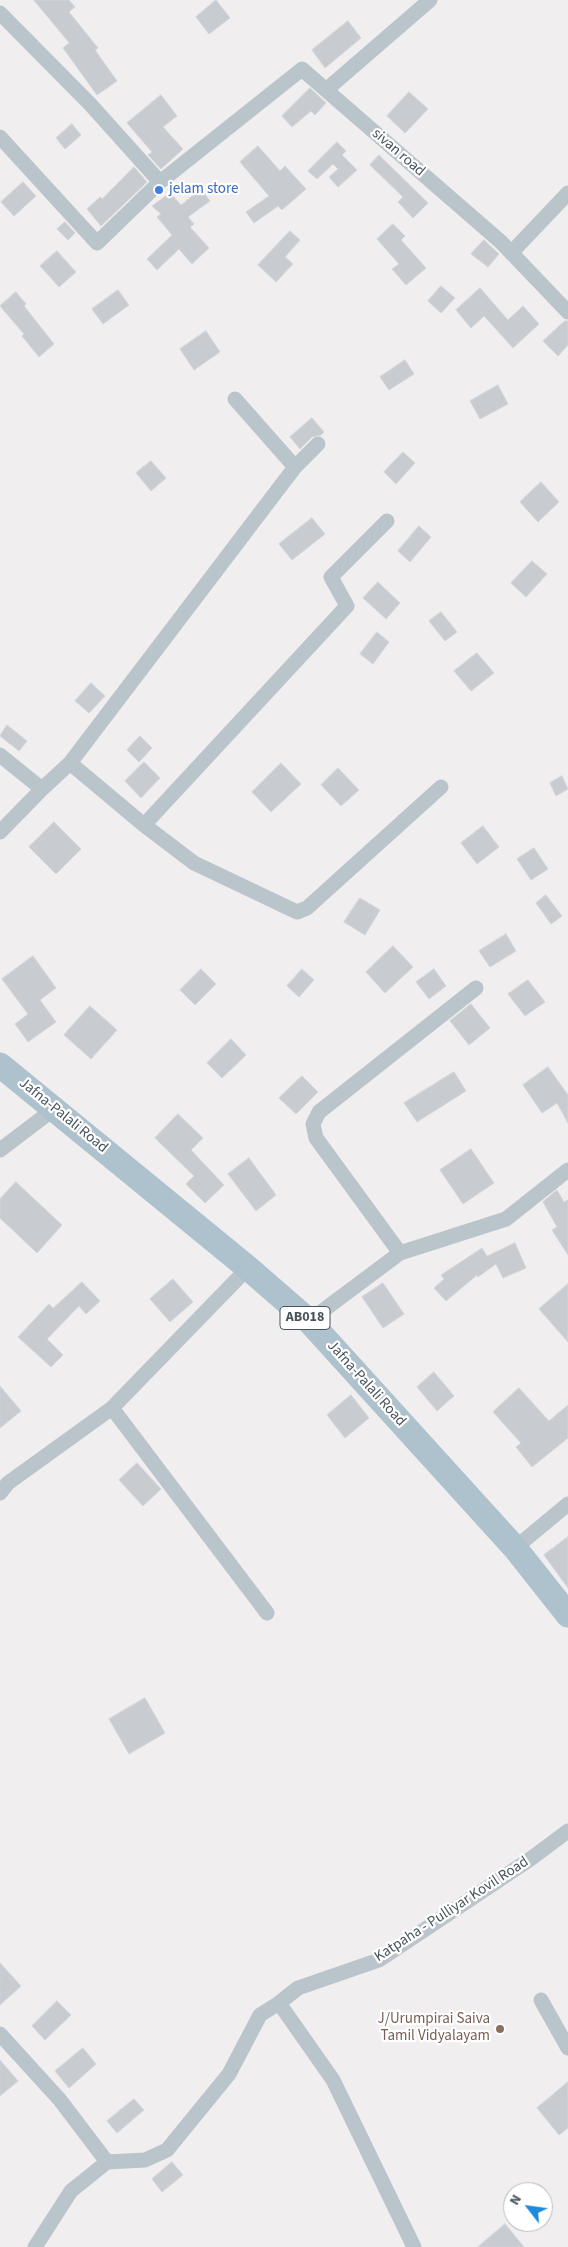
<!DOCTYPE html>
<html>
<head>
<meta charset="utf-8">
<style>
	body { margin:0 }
	#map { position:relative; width:568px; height:2247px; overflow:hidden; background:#f1eeef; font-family:"Source Sans 3",sans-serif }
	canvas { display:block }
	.north { position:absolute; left:503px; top:2182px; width:50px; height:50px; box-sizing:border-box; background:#fff; border:1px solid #b5bbbd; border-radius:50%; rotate:300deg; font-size:14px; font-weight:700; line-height:20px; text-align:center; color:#47545b }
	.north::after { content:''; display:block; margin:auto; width:18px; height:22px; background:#1d8adc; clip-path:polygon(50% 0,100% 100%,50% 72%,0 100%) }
</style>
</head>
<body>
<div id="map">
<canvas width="568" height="2247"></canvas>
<div class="north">N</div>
</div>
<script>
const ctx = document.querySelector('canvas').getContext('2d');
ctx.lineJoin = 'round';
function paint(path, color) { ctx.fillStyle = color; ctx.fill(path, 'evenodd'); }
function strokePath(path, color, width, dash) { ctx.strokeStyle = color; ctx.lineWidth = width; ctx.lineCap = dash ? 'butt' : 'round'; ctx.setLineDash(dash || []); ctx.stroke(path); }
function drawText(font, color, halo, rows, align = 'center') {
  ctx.font = font + ' "Source Sans 3",sans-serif'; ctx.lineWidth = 4.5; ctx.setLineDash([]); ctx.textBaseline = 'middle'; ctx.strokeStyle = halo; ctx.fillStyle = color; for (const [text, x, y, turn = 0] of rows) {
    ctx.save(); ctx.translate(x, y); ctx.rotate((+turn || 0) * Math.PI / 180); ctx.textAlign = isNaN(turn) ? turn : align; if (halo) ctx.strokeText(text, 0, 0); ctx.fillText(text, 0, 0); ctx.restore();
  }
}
const building = new Path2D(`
	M 34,0 L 69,0 L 75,7 L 69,12 L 98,48 L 95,50 L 117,81 L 97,95 L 63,48 L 69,43 Z
	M 216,0 L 230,18 L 209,34 L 196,17 Z
	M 348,21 L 361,38 L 325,68 L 312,50 Z
	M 310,88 L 326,103 L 315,115 L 311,111 L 292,127 L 282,116 Z
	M 409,92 L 428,109 L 405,133 L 387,116 Z
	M 161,95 L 177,116 L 163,127 L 183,149 L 161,169 L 148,155 L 152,152 L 127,123 Z
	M 72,124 L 81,135 L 65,149 L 56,138 Z
	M 337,142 L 346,151 L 342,155 L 357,170 L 338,187 L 329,177 L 338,169 L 333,164 L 317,179 L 308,171 Z
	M 258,146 L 280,171 L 285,166 L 306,189 L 282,210 L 278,206 L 254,223 L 246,212 L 269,196 L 240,162 Z
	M 379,155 L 428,203 L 413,218 L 398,202 L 403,197 L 370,165 Z
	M 134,167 L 147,182 L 101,226 L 87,209 L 100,197 L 102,199 Z
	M 23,182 L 36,196 L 14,216 L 1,202 Z
	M 201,189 L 210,201 L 188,217 L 194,224 L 190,227 L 209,248 L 192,264 L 179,249 L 157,270 L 147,259 L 172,235 L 157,217 L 161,214 L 152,206 L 170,193 L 181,205 Z
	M 65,222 L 75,233 L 68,240 L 57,229 Z
	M 393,224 L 405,236 L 401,240 L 426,268 L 406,285 L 392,269 L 399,264 L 377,239 Z
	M 290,231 L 300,240 L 285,257 L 293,264 L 276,282 L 258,265 Z
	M 484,240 L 499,254 L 488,267 L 471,254 Z
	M 57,251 L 76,272 L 59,287 L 40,266 Z
	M 441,286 L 455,298 L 441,313 L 428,301 Z
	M 480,288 L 508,320 L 523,306 L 539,324 L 513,348 L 484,316 L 471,328 L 456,310 Z
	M 118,290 L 129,305 L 103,324 L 92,309 Z
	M 16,292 L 26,304 L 24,306 L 54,344 L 39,357 L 22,336 L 24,334 L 0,306 Z
	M 565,321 L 568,321 L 568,345 L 558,356 L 543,341 Z
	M 206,331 L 220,352 L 194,370 L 180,349 Z
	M 405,360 L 414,374 L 389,390 L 380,377 Z
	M 498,385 L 508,404 L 480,419 L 470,401 Z
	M 312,418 L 324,432 L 321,435 L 312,437 L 300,449 L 290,437 Z
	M 403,452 L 415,463 L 396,484 L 384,472 Z
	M 151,461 L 166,478 L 151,491 L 136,473 Z
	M 541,482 L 559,502 L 538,522 L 520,502 Z
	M 312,518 L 325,534 L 292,560 L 279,544 Z
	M 419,526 L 431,537 L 410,562 L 398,551 Z
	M 532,561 L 547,574 L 526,597 L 511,583 Z
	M 378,582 L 400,603 L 386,619 L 363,598 Z
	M 441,612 L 457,632 L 445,641 L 429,621 Z
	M 377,632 L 389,642 L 373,664 L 360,654 Z
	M 477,653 L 494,673 L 471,691 L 454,671 Z
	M 91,683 L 105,696 L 89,713 L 75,701 Z
	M 7,725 L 27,741 L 19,751 L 0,736 Z
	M 140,736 L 152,748 L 139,762 L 127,750 Z
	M 144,762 L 160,778 L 141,798 L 125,781 Z
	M 281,763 L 301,784 L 271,812 L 252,792 Z
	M 338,768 L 359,790 L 341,806 L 321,785 Z
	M 562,776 L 568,789 L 556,796 L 550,783 Z
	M 54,822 L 81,849 L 56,874 L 29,847 Z
	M 483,826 L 499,847 L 477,864 L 461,843 Z
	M 534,848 L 548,869 L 531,880 L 517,859 Z
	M 546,895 L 562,916 L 551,924 L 536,903 Z
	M 360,898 L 380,910 L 365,935 L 344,922 Z
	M 506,934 L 516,951 L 490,967 L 479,951 Z
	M 393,946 L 413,967 L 385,993 L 366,972 Z
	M 33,956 L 56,988 L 40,1000 L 56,1022 L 28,1042 L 15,1024 L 28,1014 L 2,979 Z
	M 201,969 L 216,984 L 195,1005 L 180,990 Z
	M 302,969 L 314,980 L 299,997 L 287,986 Z
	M 434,969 L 446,986 L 429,999 L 416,982 Z
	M 528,980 L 545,1002 L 525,1016 L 508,994 Z
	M 471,1004 L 490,1028 L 469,1045 L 450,1021 Z
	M 90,1006 L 117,1030 L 91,1059 L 64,1035 Z
	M 231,1039 L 246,1055 L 222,1078 L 207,1063 Z
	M 548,1067 L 568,1095 L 568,1123 L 557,1103 L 542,1113 L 523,1085 Z
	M 454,1072 L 466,1091 L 417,1122 L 404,1103 Z
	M 302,1076 L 318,1092 L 296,1114 L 279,1098 Z
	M 178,1114 L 203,1138 L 191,1150 L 224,1185 L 205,1203 L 186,1184 L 194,1176 L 155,1138 Z
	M 471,1149 L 494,1183 L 463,1204 L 440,1170 Z
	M 249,1158 L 276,1195 L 256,1211 L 228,1174 Z
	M 16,1182 L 62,1225 L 37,1253 L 0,1218 L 0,1199 Z
	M 557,1190 L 564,1202 L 568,1200 L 568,1255 L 552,1230 L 557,1227 L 543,1202 Z
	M 515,1243 L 526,1268 L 503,1278 L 496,1264 L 478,1277 L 477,1275 L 446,1301 L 434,1288 L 444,1279 L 441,1275 L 482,1248 L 487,1256 Z
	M 173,1279 L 193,1302 L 170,1322 L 150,1299 Z
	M 82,1282 L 100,1301 L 86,1314 L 79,1306 L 47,1339 L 63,1355 L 51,1367 L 18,1337 L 49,1304 L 53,1308 Z
	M 383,1283 L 404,1314 L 383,1328 L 362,1297 Z
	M 568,1284 L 568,1342 L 539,1309 Z
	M 434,1372 L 454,1396 L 437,1411 L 417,1387 Z
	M 0,1386 L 21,1411 L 0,1428 Z
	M 519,1388 L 549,1421 L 568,1405 L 568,1438 L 532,1467 L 516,1447 L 521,1443 L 493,1412 Z
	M 351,1395 L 369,1418 L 345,1438 L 327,1415 Z
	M 137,1463 L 161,1489 L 143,1506 L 119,1480 Z
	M 568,1537 L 568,1588 L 544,1555 Z
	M 145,1698 L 165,1733 L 129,1754 L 109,1719 Z
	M 0,1963 L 21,1986 L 0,2005 Z
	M 57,2001 L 71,2015 L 45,2040 L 32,2026 Z
	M 83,2048 L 96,2064 L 69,2088 L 55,2071 Z
	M 0,2060 L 18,2081 L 0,2096 Z
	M 568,2082 L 568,2128 L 559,2135 L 537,2108 Z
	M 134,2099 L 144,2110 L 117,2133 L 107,2121 Z
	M 172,2162 L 183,2175 L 162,2192 L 152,2179 Z
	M 505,2224 L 524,2247 L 478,2247 Z`);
paint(building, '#c8ccd1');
strokePath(building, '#d2d5da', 1);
strokePath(new Path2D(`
	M 430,0 L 326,90 L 501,242 L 568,312
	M 0,13 L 90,104 L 160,182 L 302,69 L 326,90
	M 0,137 L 97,243 L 160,182
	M 511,253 L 568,193
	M 295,467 L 318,444
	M 0,755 L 42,789 L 0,832
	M 70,763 L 144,825 L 194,863 L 297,912 L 307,908 L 441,787
	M 42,789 L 70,763 L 295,467 L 235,399
	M 144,825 L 347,606 L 331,577 L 387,521
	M 0,1150 L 54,1109
	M 400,1253 L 316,1138 L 313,1124 L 319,1112 L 476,988
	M 309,1321 L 400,1253 L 506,1219 L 568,1170
	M 112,1408 L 267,1613
	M 0,1493 L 8,1483 L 112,1408 L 248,1268
	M 515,1548 L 568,1504
	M 541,2000 L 568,2048
	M 279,2003 L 333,2080 L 414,2247
	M 0,2034 L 60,2100 L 107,2162
	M 35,2247 L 71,2191 L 107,2162 L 145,2160 L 167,2150 L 229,2074 L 260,2015 L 279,2003 L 298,1988 L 379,1960 L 529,1860 L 568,1831`), '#bac5cb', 15);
strokePath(new Path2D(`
	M 0,1065 L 248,1268 L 309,1321 L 515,1548 L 568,1615`), '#aec2cd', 25);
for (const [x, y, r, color] of [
	[159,190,5,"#3f7fe0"],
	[500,2029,5,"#8d6e63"]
]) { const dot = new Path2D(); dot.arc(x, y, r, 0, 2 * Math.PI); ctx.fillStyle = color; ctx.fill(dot); strokePath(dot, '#fff', 2); }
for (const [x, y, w] of [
	[305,1318,50]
]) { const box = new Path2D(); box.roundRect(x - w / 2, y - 11.5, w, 23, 4); ctx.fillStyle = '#fff'; ctx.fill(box); strokePath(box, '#47545b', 1); }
drawText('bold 14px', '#47545b', null, [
	["AB018",305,1318]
]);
drawText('15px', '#47545b', '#fff', [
	["sivan road",398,153,41],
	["Jafna-Palali Road",63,1116,39],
	["Jafna-Palali Road",366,1384,48],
	["Katpaha - Pulliyar Kovil Road",452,1910,-33]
]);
drawText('15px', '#366cbe', '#fff', [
	["jelam store",169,190]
], 'left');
drawText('15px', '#785e54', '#fff', [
	["J/Urumpirai Saiva",490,2020],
	["Tamil Vidyalayam",490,2037]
], 'right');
</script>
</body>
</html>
